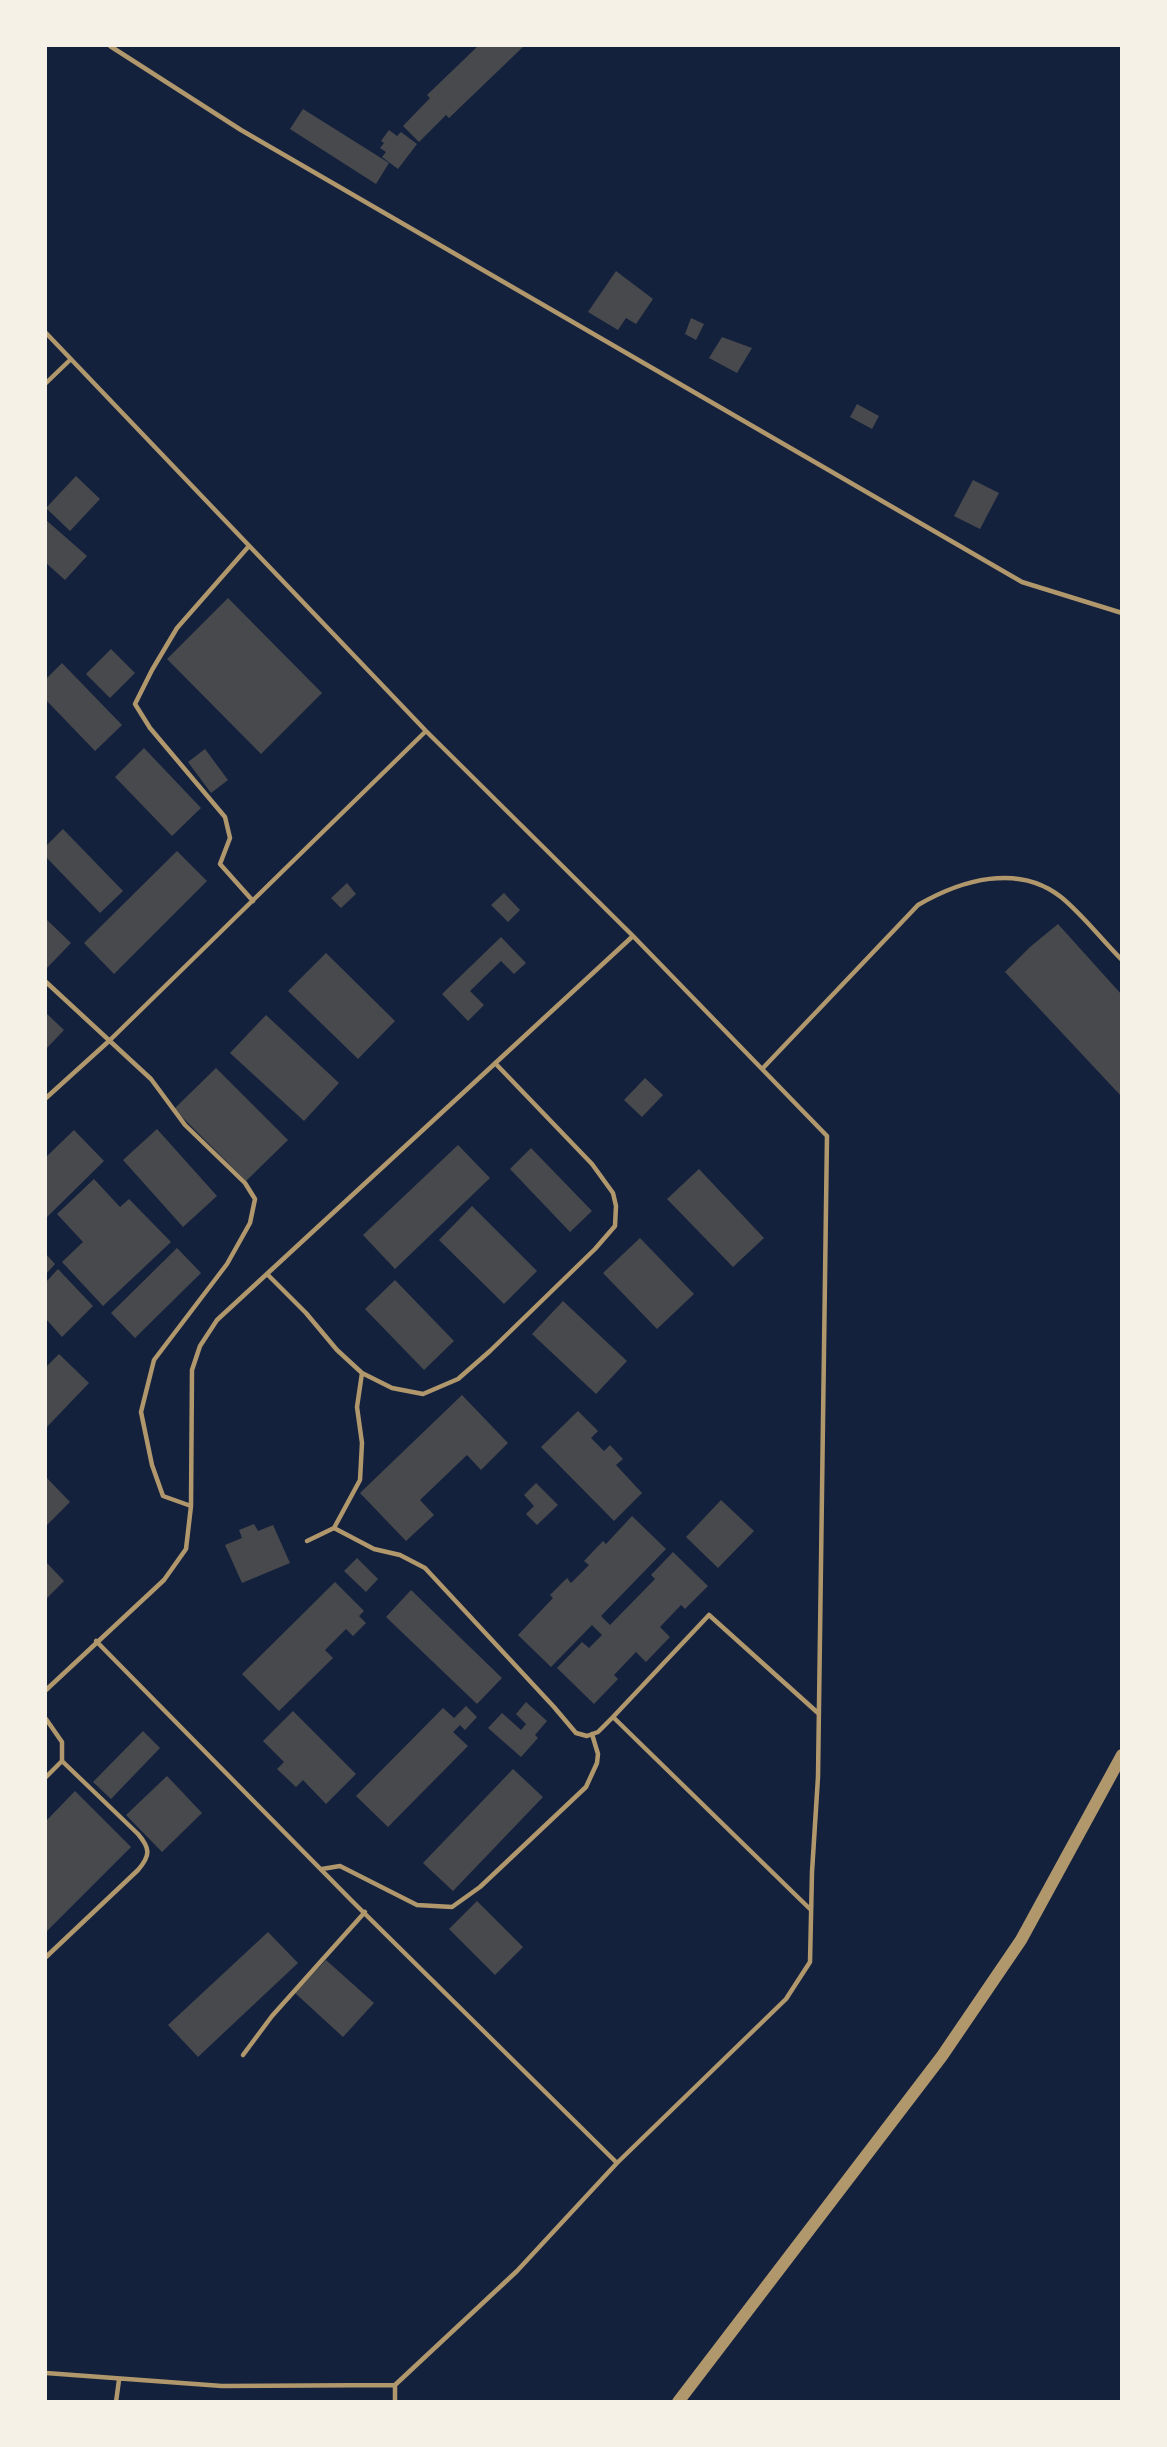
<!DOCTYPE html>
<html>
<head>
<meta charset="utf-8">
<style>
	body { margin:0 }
	#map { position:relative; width:1167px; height:2447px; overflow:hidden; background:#14213d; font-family:"Nunito Sans",sans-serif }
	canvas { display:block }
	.frame { position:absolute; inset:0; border:47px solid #f6f1e7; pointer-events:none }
</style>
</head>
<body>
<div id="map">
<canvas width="1167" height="2447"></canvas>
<div class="frame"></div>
</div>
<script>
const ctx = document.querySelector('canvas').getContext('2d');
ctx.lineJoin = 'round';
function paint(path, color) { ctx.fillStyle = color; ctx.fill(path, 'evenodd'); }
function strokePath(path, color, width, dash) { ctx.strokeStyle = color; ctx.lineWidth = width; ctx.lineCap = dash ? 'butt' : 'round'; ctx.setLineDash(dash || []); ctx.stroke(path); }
paint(new Path2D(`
	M 478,46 L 524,46 L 449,118 L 446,115 L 419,142 L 403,126 L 430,98 L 427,95 Z
	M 303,109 L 389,163 L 376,184 L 290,129 Z
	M 389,130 L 397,136 L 401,132 L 417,144 L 398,169 L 382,157 L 386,152 L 380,148 L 384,143 L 381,141 Z
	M 616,271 L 653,299 L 636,324 L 626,318 L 618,330 L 588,312 Z
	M 691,318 L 704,324 L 696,340 L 685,334 Z
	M 722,337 L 752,348 L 737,373 L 709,358 Z
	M 857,404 L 879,416 L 872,429 L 850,417 Z
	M 76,476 L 100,499 L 70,531 L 46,508 Z
	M 973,480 L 999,493 L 980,529 L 954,516 Z
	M 46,520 L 87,556 L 65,580 L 46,563 Z
	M 228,598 L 322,693 L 261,754 L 167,659 Z
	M 111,649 L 135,673 L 110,698 L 86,674 Z
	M 62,663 L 122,725 L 95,751 L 46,700 L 46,679 Z
	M 144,748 L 201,808 L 172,836 L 115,777 Z
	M 205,749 L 228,780 L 211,793 L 188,762 Z
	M 63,829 L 123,891 L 100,913 L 46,857 L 46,846 Z
	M 177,851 L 207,881 L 114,974 L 84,943 Z
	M 347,883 L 356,894 L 341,908 L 331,898 Z
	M 504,893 L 520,910 L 508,922 L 491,905 Z
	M 46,919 L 71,943 L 46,969 Z
	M 1058,924 L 1122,995 L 1122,1097 L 1005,972 L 1030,947 Z
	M 501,937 L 526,963 L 514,974 L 501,961 L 470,991 L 484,1005 L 468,1021 L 442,994 Z
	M 326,953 L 395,1021 L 358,1059 L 288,991 Z
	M 46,1013 L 64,1030 L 46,1049 Z
	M 266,1015 L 339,1083 L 304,1121 L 230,1053 Z
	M 216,1068 L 288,1140 L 246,1181 L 174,1109 Z
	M 645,1078 L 663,1095 L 642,1117 L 624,1100 Z
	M 157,1129 L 217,1196 L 183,1227 L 123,1160 Z
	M 74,1130 L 104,1161 L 46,1218 L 46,1157 Z
	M 458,1145 L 490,1178 L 395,1269 L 363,1235 Z
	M 531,1148 L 592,1211 L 570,1232 L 510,1169 Z
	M 699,1169 L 764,1238 L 733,1267 L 667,1199 Z
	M 94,1179 L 120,1207 L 129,1199 L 171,1242 L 103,1306 L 62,1262 L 83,1242 L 57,1214 Z
	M 472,1206 L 537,1271 L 504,1304 L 439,1240 Z
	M 640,1238 L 694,1294 L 657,1329 L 603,1273 Z
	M 177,1248 L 201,1273 L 135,1338 L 111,1313 Z
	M 46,1254 L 55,1264 L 46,1274 Z
	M 58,1269 L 93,1306 L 62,1337 L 46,1319 L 46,1282 Z
	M 395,1280 L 454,1341 L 424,1370 L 365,1309 Z
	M 563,1301 L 627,1361 L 596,1394 L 532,1334 Z
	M 59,1354 L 89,1383 L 46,1428 L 46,1367 Z
	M 462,1395 L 508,1443 L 481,1470 L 467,1455 L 420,1500 L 434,1515 L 406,1541 L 360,1493 Z
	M 578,1411 L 598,1431 L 591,1438 L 604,1451 L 610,1445 L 623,1459 L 616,1465 L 642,1493 L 614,1521 L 541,1447 Z
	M 46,1477 L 70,1502 L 46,1526 Z
	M 536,1483 L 558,1505 L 537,1525 L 526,1514 L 534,1506 L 524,1495 Z
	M 721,1500 L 754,1531 L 718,1568 L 686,1537 Z
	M 632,1516 L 666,1549 L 601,1616 L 610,1625 L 655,1579 L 651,1575 L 673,1552 L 708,1586 L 685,1609 L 681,1605 L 660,1627 L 670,1637 L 646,1662 L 636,1652 L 614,1675 L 618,1679 L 594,1704 L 557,1668 L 582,1642 L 589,1648 L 602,1635 L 592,1625 L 551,1667 L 518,1635 L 553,1598 L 550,1595 L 567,1578 L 571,1583 L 589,1565 L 584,1561 L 603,1541 L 606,1544 Z
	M 254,1524 L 258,1531 L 273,1525 L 290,1563 L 242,1583 L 225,1545 L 242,1538 L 239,1530 Z
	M 357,1558 L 378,1579 L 366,1592 L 344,1571 Z
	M 46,1562 L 64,1581 L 46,1599 Z
	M 335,1582 L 364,1611 L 359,1616 L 366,1623 L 353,1636 L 346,1629 L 325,1650 L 333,1658 L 279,1711 L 242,1674 Z
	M 411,1590 L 502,1678 L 477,1704 L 386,1617 Z
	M 526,1702 L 547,1721 L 535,1735 L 538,1738 L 521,1757 L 488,1728 L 502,1713 L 521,1730 L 526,1724 L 516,1714 Z
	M 466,1706 L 477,1717 L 465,1730 L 460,1725 L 453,1732 L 468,1746 L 388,1827 L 356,1796 L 443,1708 L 454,1718 Z
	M 293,1711 L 356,1774 L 326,1804 L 303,1780 L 296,1787 L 277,1769 L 284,1762 L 263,1741 Z
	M 143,1731 L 160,1748 L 111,1799 L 93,1782 Z
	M 513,1769 L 543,1797 L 453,1891 L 423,1863 Z
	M 167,1776 L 202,1813 L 162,1852 L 126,1815 Z
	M 75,1791 L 131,1847 L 46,1932 L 46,1821 Z
	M 477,1901 L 523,1947 L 495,1975 L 449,1929 Z
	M 268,1932 L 298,1963 L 198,2057 L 168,2025 Z
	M 326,1960 L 374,2003 L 343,2037 L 295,1993 Z`), '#48494c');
strokePath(new Path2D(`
	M 110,46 L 241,130 L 1022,582 L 1122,613
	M 46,333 L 426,731 L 633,936 L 827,1136 L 818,1777 L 812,1872 L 810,1962 L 786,1999 L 617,2163 L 517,2271 L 395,2385 L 222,2386 L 46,2373
	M 46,383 L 71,359
	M 249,546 L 177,628 L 152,670 L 135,704 L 150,728 L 225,817 L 230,838 L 220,864 L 253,901
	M 46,982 L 151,1079 L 185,1125 L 245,1183 L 255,1199 L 250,1223 L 227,1264 L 154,1360 L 141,1412 L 152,1465 L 163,1496 L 191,1506
	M 763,1068 L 918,905 C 961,880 1018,863 1061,897 C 1083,915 1102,940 1122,960
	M 46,1098 L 109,1041 L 426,731
	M 267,1274 L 306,1313 L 337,1350 L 362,1373 L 392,1388 L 423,1394 L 458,1379 L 490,1351 L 595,1249 L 615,1226 L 616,1206 L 613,1193 L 592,1164 L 495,1063
	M 334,1528 L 374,1549 L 400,1555 L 425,1568 L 554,1707 L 576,1733 L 587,1736 L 598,1732 L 613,1717
	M 307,1541 L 334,1528 L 360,1480 L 362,1443 L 357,1407 L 362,1373
	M 96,1641 L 352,1901 L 617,2163
	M 46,1690 L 164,1580 L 186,1549 L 191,1506 L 192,1370 L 200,1346 L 217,1320 L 633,936
	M 46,1719 L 62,1742 L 62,1761 L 46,1777
	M 322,1869 L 340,1866 L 417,1905 L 452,1907 L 480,1887 L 586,1787 L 597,1763 L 598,1754 L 592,1734
	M 810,1909 L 613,1717 L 709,1615 L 818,1713
	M 46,1957 L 138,1870 C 151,1855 150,1848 138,1834 L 62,1761
	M 243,2055 L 272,2016 L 365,1912
	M 395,2385 L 395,2402
	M 116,2402 L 119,2380`), '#b1986c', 4.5);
strokePath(new Path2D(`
	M 678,2402 L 942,2056 L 1021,1940 L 1122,1755`), '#b1986c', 12);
</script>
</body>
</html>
